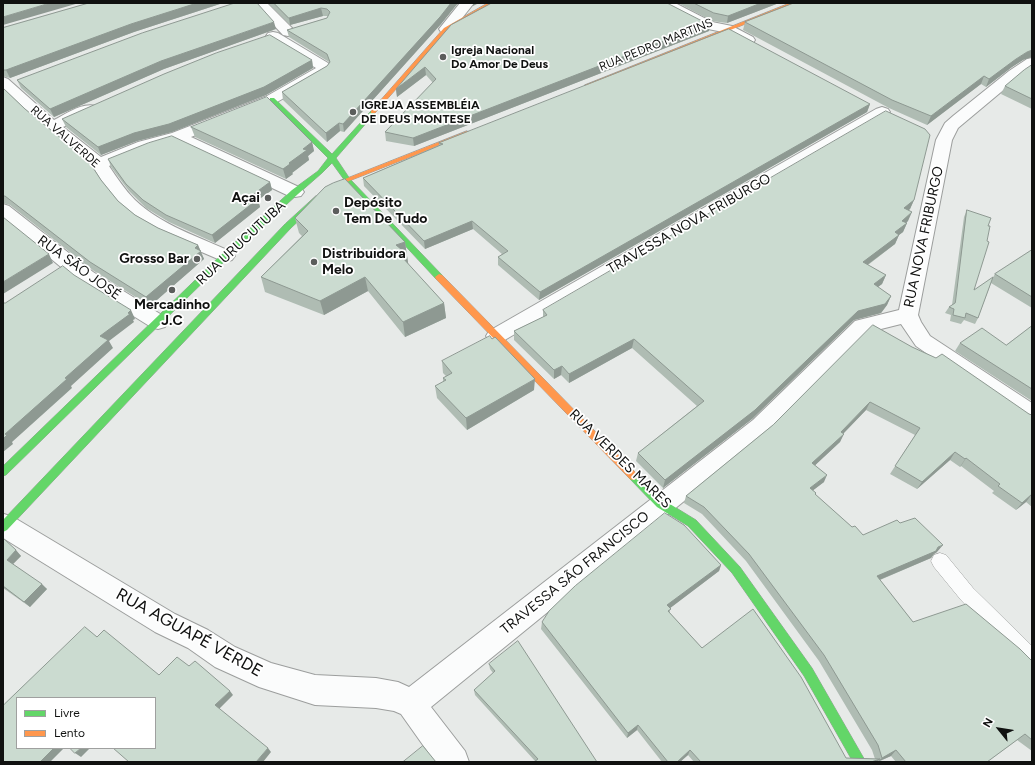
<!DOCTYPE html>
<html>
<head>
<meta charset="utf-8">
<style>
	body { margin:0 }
	#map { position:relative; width:1035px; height:765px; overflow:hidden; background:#e7eae8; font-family:Figtree,sans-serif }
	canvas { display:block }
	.frame { position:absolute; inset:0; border:4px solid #101110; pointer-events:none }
	.legend { position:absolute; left:16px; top:697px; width:140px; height:52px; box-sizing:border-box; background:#fff; border:1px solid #9fa09f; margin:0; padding:5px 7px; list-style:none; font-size:12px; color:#101110 }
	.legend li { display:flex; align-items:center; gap:8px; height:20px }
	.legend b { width:20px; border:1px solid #9fa09f }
	.north { position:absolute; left:979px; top:709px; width:40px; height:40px; -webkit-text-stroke:3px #fff; paint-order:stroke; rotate:300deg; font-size:11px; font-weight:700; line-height:16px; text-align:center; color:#101110 }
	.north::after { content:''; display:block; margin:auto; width:14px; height:18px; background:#101110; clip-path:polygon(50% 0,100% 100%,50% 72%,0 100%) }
</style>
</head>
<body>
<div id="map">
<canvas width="1035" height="765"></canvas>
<div class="frame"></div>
<ul class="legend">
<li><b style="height:5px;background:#63d668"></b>Livre</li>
<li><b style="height:5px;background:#ff974d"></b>Lento</li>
</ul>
<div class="north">N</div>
</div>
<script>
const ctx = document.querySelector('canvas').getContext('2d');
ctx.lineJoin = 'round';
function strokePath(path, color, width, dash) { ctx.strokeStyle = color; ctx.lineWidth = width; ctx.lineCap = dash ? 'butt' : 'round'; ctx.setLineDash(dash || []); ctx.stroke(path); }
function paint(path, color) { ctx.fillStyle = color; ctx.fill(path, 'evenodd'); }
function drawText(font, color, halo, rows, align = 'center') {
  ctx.font = font + ' Figtree,sans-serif'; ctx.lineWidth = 3.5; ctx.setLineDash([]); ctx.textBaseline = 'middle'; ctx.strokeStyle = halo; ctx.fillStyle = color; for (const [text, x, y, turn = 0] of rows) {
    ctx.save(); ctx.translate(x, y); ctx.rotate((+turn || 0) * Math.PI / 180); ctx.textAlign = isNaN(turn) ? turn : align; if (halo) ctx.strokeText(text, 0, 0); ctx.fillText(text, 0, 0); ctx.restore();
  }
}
const lane = new Path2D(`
	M 940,553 L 946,555 L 973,588 L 1032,646 L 1032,668 L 1025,666 L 961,600 L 934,567 L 931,561 L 934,555 Z`);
const street = new Path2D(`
	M 253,3 L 267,3 L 293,29 L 295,32 L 293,35 L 288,36 L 283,35 Z
	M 460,3 L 474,3 L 451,32 L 446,33 L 441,32 L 439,29 Z
	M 658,3 L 675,3 L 712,22 L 732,26 L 753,37 L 755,40 L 753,43 L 748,44 L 743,43 L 723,32 L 703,28 L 660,6 Z
	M 273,32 L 278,33 L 328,63 L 330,70 L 328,73 L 277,102 L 191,137 L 301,188 L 304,192 L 301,196 L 295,197 L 289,196 L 175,142 L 150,149 L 109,166 C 117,178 125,190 135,200 C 161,225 199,237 232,252 L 235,256 L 232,260 L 225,262 L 162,235 L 140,222 L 123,208 L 106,188 L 93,167 L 30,116 L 3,90 L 3,77 L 8,79 L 54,120 C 66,114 82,102 96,106 L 98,109 L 96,112 L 63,127 L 101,157 L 138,142 L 172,133 L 267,96 L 316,68 L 268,39 L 266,36 L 268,33 Z
	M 1032,58 L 1032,69 L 1019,77 L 958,128 L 952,140 L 918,315 L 921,322 L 930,336 L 1032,403 L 1032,424 L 1024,421 L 916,346 L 901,324 L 869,332 L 769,432 L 431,707 L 465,751 L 469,762 L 435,762 L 401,714 L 394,711 L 376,708 L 315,705 L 259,687 L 215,667 L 188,648 L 155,632 L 3,538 L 4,514 L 13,517 L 175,614 L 208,630 L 235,647 L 271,663 L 315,675 L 376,678 L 398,682 L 409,687 L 753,420 L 855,321 L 899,310 L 936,140 L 945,123 L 953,116 L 1009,71 L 1027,59 Z
	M 882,107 L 888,109 L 890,112 L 888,115 L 503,341 L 496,344 L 489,341 L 486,336 L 489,331 L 876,109 Z
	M 3,204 L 9,206 L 93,272 L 165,317 L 168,322 L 165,327 L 158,329 L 151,327 L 79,282 L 3,219 Z`);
const fast = new Path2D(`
	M 270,98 L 274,98 L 332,154 L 371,111 L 375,111 L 375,113 L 336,158 L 350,179 L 442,275 L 443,277 L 442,279 L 436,279 L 345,181 L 332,163 L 322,173 L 298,194 L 228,258 L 6,475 L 3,476 L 3,466 L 222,254 L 292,190 L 318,171 L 328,158 L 270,100 Z
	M 316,196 L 319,196 L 323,198 L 291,228 L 7,530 L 3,532 L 3,520 L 285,224 Z
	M 633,472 L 636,473 L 665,501 L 696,520 L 740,567 L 812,668 L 866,762 L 853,762 L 804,676 L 732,573 L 688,526 L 657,507 L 630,479 L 628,476 L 630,473 Z`);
const slow = new Path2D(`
	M 488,3 L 495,3 L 448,30 L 375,113 L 371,113 L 371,111 L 444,28 Z
	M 790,3 L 798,3 L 590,86 L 585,85 Z
	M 467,131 L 469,132 L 469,134 L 349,181 L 322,200 L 319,200 L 315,198 L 345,179 Z
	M 439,274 L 442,275 L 636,473 L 638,476 L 636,479 L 633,480 L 630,479 L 436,279 L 435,277 Z`);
strokePath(lane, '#9c9e9d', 1);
strokePath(street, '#9c9e9d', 2);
strokePath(fast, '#9c9e9d', 1);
strokePath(slow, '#9c9e9d', 1);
paint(lane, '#fbfcfc');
paint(street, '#fbfcfc');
paint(fast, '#63d668');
paint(slow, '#ff974d');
paint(new Path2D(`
	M 89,3 L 223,3 L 134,32 L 10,78 L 3,76 L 3,28 Z
	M 268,3 L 458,3 L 441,24 L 344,132 L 340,131 L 327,142 L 283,100 L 282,92 L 327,66 L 329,63 L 329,62 L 289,37 L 287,30 L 327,18 L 328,16 L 323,16 L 290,25 Z
	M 492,3 L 709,31 L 414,146 L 386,141 L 385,132 L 433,83 L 426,75 L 397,97 L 396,89 Z
	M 678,3 L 779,3 L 727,23 L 712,21 Z
	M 745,22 L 1023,60 L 1012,67 L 986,87 L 981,84 L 927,125 L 889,108 L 743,30 Z
	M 276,29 L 164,69 L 54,117 L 21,88 L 17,80 Z
	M 312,60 L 313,68 L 266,95 L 172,132 L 137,141 L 101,155 L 66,127 L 62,119 Z
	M 1032,65 L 1032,109 L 1001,94 L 1005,86 Z
	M 3,88 L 101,180 L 118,201 L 135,215 L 158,228 L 198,245 L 204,259 L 150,306 L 94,271 L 10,205 L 3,203 Z
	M 870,104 L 867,112 L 539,300 L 498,265 L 498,257 L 502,254 L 473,229 L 425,249 L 364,186 L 363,178 L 439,145 L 439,143 Z
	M 191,127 L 312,142 L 314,151 L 308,156 L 309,160 L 292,173 L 293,174 L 286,179 L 195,137 Z
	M 108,159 L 270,182 L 272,190 L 258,200 L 260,207 L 215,243 L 169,222 L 146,208 L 129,191 L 111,167 Z
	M 914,200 L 910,209 L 909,210 L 908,221 L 906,223 L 907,223 L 903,232 L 899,235 L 895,244 L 868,265 L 886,275 L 882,284 L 878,287 L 891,296 L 887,305 L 881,313 L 854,320 L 752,419 L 663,488 L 636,461 L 638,453 L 697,406 L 632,348 L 569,383 L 561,375 L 554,379 L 514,340 L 514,331 L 543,317 L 543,310 Z
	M 967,210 L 974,290 L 992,279 L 995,274 L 1032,250 L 1032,308 L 991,283 L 978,318 L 975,324 L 964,320 L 961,324 L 950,321 L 951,315 L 945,313 L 949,307 L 952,305 L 964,217 Z
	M 295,218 L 405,242 L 408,264 L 444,303 L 446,318 L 405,337 L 368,291 L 324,315 L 265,292 L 261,277 L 302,236 L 299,233 Z
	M 873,325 L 1029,414 L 1032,415 L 1032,507 L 1026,502 L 1016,510 L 992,493 L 994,491 L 961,466 L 960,467 L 950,460 L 917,489 L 890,474 L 915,435 L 866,410 L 843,434 L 840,442 L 815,465 L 824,482 L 813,490 L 816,493 L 816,495 L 852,527 L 863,535 L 900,523 L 937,552 L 934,554 L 931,558 L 880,580 L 913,622 L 1032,661 L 1032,751 L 1017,740 L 987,762 L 896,762 L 891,756 L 878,762 L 694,762 L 688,755 L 680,762 L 662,762 L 637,730 L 627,738 L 541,629 L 542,622 L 721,565 L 719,571 L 670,608 L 670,613 L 702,648 L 846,758 L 875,759 L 872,750 L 819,661 L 746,561 L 702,514 L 684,503 L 686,496 L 773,425 Z
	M 1032,326 L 1032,401 L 955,351 L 960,343 L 1006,345 Z
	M 442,361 L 534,390 L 467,430 L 437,398 L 435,386 L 443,382 L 443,378 L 446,376 L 443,373 Z
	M 3,538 L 21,556 L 13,564 L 47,589 L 30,607 L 3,588 Z
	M 489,664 L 597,762 L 535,761 L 475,695 L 474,690 L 493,673 L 490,669 Z`), '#afbcb3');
paint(new Path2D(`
	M 50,3 L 79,3 L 3,25 L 3,17 Z
	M 197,3 L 223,3 L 134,32 L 10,78 L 6,70 L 131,24 Z
	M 451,3 L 458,3 L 441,24 L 344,132 L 343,124 Z
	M 473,3 L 479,3 L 473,6 Z
	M 761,3 L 779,3 L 727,23 L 728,16 Z
	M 321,8 L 323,16 L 290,25 L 289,18 Z
	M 274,22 L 276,29 L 164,69 L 54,117 L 50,109 L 161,61 Z
	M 710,23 L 709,31 L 414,146 L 413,138 Z
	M 1032,50 L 1032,57 L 1023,60 L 1012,67 L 986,87 L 989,79 L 1016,59 L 1027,52 Z
	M 312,60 L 313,68 L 266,95 L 172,132 L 137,141 L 101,155 L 98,147 Z
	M 425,67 L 426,75 L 397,97 L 396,89 Z
	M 984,76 L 981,84 L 927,125 L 931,116 Z
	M 870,104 L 867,112 L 539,300 L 540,292 Z
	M 339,123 L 340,131 L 327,142 L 326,133 Z
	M 312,142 L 314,151 L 308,156 L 309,160 L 292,173 L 293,174 L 286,179 L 283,169 L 303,149 Z
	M 270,182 L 272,190 L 258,200 L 260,207 L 215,243 L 212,235 L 251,196 Z
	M 914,200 L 910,209 L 900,217 L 904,208 Z
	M 912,212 L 908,221 L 898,230 L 902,221 Z
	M 472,221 L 473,229 L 425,249 L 424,241 Z
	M 907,223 L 903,232 L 895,238 L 899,235 L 895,244 L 859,271 L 863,262 L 895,232 Z
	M 405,242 L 409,269 L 404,272 L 396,245 Z
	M 198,245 L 204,259 L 150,306 L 146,297 Z
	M 49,254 L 53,263 L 3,294 L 3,282 Z
	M 886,275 L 882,284 L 870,293 L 874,284 Z
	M 365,277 L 368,291 L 324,315 L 320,301 Z
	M 891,296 L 887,305 L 881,313 L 854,320 L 752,419 L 663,488 L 665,480 L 858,311 Z
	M 444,303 L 446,318 L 405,337 L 403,322 Z
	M 131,310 L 135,319 L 133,320 L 134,322 L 109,341 L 113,348 L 71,386 L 72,388 L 12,442 L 13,444 L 3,452 L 3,439 L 5,434 L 65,378 L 100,336 Z
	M 634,339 L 632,348 L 569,383 L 569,374 Z
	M 562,366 L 561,375 L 554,379 L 554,370 Z
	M 535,379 L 534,390 L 467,430 L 466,418 Z
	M 870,402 L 866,410 L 840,437 L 844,434 L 840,442 L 809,471 L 812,463 Z
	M 955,452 L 950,460 L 917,489 L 922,482 Z
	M 966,458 L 961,466 L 960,467 L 965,459 Z
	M 827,475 L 824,482 L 807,495 L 810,488 Z
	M 1032,494 L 1026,502 L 1016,510 L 1022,503 Z
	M 943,545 L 937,552 L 934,554 L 931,558 L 872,583 L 877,576 Z
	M 16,550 L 21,556 L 12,565 L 7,560 Z
	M 721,565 L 719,571 L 665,612 L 667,605 Z
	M 42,584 L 47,589 L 30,607 L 24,602 Z
	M 230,691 L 233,695 L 218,710 L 215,705 Z
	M 638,725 L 637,730 L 627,738 L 628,733 Z
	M 54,748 L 64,748 L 50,762 L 40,762 Z
	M 81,748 L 90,748 L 81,757 L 75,753 Z
	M 268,748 L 271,752 L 263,762 L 256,762 Z
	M 690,750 L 688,755 L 680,762 L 677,762 Z
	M 896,750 L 891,756 L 877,762 L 882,758 Z
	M 880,759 L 876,762 L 871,762 Z`), '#8e9992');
const building = new Path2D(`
	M 3,3 L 50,3 L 3,17 Z
	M 89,3 L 197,3 L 131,24 L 6,70 L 3,70 L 3,28 Z
	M 235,3 L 257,3 L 274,22 L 161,61 L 50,109 L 17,80 L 142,33 Z
	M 274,3 L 451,3 L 440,17 L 343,124 L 339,123 L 326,133 L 282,92 L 327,66 L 330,62 L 327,54 L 287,30 L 327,18 L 330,12 L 327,9 L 321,8 L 289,18 Z
	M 492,3 L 667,3 L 704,22 L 710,23 L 413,138 L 385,132 L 436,79 L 425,67 L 396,89 L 451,25 Z
	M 694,3 L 761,3 L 728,16 L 714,13 Z
	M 794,3 L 1032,3 L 1032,50 L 1027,52 L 1016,59 L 989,79 L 984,76 L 931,116 L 892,100 L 745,22 Z
	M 729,29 L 870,104 L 540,292 L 498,257 L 508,251 L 472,221 L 424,241 L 363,178 L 443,144 L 439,143 Z
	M 270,35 L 312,60 L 264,87 L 169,124 L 134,133 L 98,147 L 62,119 L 164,74 L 216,53 Z
	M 1032,65 L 1032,99 L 1005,86 L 1024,70 Z
	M 3,88 L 25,109 L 88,160 L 101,180 L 118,201 L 135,215 L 158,228 L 198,245 L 195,248 L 201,251 L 146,297 L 90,262 L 5,196 L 3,196 Z
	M 267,97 L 312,142 L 303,149 L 307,150 L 289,163 L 290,164 L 283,169 L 191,127 Z
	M 886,111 L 925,129 L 930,135 L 914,200 L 904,208 L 912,212 L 902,221 L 907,223 L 895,232 L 899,235 L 863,262 L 886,275 L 874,284 L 891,296 L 885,304 L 858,311 L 755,410 L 665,480 L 638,453 L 704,401 L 634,339 L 569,374 L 562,366 L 554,370 L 514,331 L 547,315 L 543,310 Z
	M 172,136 L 270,182 L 251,196 L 258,199 L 212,235 L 166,215 L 143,200 L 126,184 L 108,159 L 148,143 Z
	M 345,179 L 405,242 L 396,245 L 407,254 L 402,257 L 444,303 L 403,322 L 365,277 L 320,301 L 261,277 L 308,231 L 295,218 L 325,187 L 333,183 Z
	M 967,210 L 991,218 L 988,226 L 990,226 L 987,241 L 989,242 L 974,290 L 993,277 L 978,318 L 966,313 L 965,318 L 953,315 L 954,309 L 949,307 L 955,303 Z
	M 3,217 L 49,254 L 3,282 Z
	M 1032,250 L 1032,297 L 995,274 Z
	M 63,266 L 74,275 L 131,310 L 128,313 L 130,314 L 100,336 L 108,340 L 65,378 L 67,379 L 5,434 L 7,435 L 3,439 L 3,303 L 5,303 Z
	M 873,325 L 912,347 L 936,358 L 942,354 L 1029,414 L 1032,415 L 1032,494 L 1022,503 L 998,486 L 1000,484 L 966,458 L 965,459 L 955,452 L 922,482 L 895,466 L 920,428 L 870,402 L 841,432 L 844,434 L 812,463 L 827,475 L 810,488 L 816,493 L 815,494 L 852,527 L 855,526 L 863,535 L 897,520 L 900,523 L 915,518 L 943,545 L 938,547 L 936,551 L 877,576 L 913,622 L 966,604 L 1020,649 L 1032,661 L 1032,740 L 1025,734 L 987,762 L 906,762 L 896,750 L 882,758 L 878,745 L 824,655 L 749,554 L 704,507 L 686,496 L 773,425 Z
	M 1032,326 L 1032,389 L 960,343 L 982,328 L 1006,345 Z
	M 490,336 L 492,339 L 495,337 L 535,379 L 466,418 L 435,386 L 446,380 L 443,378 L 452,373 L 442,361 Z
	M 665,513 L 684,525 L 721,565 L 667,605 L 671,609 L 668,611 L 702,648 L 753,609 L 801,677 L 846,758 L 880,759 L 871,762 L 701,762 L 690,750 L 677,762 L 668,762 L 638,725 L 628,733 L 542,622 L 549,611 L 575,586 Z
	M 3,538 L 16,550 L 7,560 L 42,584 L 24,602 L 3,586 Z
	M 85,627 L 97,637 L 104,630 L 159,675 L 177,657 L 189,666 L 195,661 L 230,691 L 215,705 L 268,748 L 256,762 L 129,762 L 113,748 L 155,748 L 155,698 L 17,698 L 17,748 L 54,748 L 40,762 L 3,762 L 3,703 L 4,704 Z
	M 518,641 L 597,762 L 534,762 L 538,759 L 474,690 L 495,671 L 489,664 Z
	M 423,746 L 436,762 L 403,762 Z
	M 70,748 L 81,748 L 75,753 Z`);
paint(building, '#cbdbd0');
strokePath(building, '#8e9992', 1);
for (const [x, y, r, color] of [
	[443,57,4,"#5b5d5c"],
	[353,112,4,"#5b5d5c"],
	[268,198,4,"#5b5d5c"],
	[336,211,4,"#5b5d5c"],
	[197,259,4,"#5b5d5c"],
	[314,262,4,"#5b5d5c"],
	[172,290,4,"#5b5d5c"]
]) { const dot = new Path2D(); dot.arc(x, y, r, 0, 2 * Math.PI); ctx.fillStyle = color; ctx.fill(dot); strokePath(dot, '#fff', 1.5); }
drawText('12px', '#101110', '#fff', [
	["RUA PEDRO MARTINS",656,45,-22],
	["RUA VALVERDE",65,137,41]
]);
drawText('bold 12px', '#101110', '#fff', [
	["Igreja Nacional",451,50],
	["Do Amor De Deus",451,64],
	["IGREJA ASSEMBLÉIA",361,105],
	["DE DEUS MONTESE",361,119]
], 'left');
drawText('bold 14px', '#101110', '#fff', [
	["Açai",260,198],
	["Depósito",344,203,"left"],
	["Tem De Tudo",344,219,"left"],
	["Distribuidora",322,254,"left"],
	["Melo",322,270,"left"],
	["Grosso Bar",189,259],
	["Mercadinho",172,305,"center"],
	["J.C",172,321,"center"]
], 'right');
drawText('14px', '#101110', '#fff', [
	["TRAVESSA NOVA FRIBURGO",689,224,-30],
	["RUA NOVA FRIBURGO",924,237,-78],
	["RUA URUCUTUBA",241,243,-43],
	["RUA SÃO JOSÉ",79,268,36],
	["RUA VERDES MARES",620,459,44],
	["TRAVESSA SÃO FRANCISCO",575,573,-39]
]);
drawText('17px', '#101110', '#fff', [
	["RUA AGUAPÉ VERDE",189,633,29]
]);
</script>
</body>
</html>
